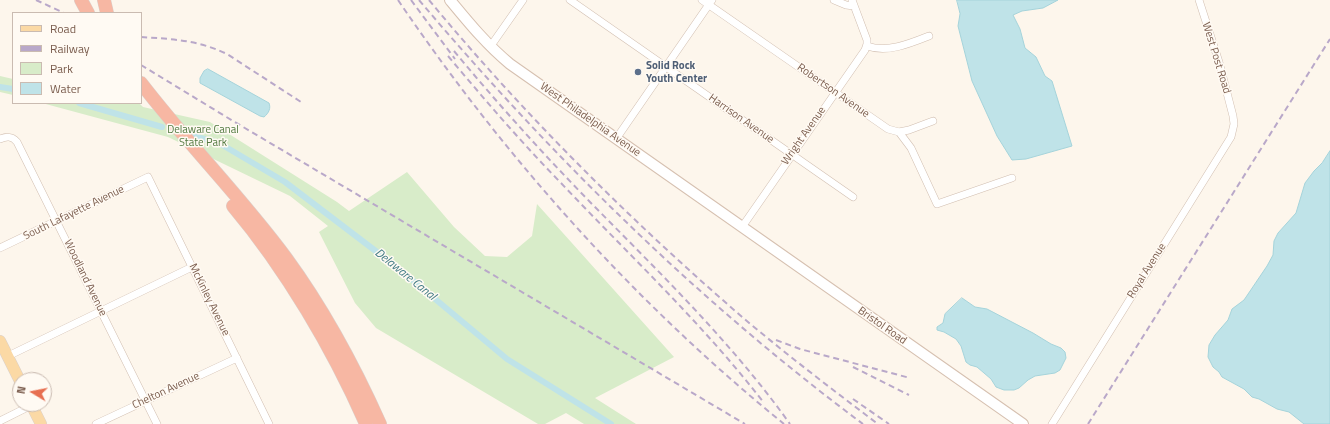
<!DOCTYPE html>
<html>
<head>
<meta charset="utf-8">
<style>
	body { margin:0 }
	#map { position:relative; width:1330px; height:424px; overflow:hidden; background:#fdf6ec; font-family:"Titillium Web",sans-serif }
	canvas { display:block }
	.legend { position:absolute; left:12px; top:12px; width:130px; height:92px; box-sizing:border-box; background:#fffaf3; border:1px solid #cabbb1; margin:0; padding:5px 7px; list-style:none; font-size:12px; color:#7a5c4d }
	.legend li { display:flex; align-items:center; gap:8px; height:20px }
	.legend b { width:20px; border:1px solid #cabbb1 }
	.north { position:absolute; left:12px; top:372px; width:40px; height:40px; box-sizing:border-box; background:#fffaf3; border:1px solid #cabbb1; border-radius:50%; rotate:280deg; font-size:11px; font-weight:700; line-height:16px; text-align:center; color:#7a5c4d }
	.north::after { content:''; display:block; margin:auto; width:14px; height:18px; background:#e76f51; clip-path:polygon(50% 0,100% 100%,50% 72%,0 100%) }
</style>
</head>
<body>
<div id="map">
<canvas width="1330" height="424"></canvas>
<ul class="legend">
<li><b style="height:5px;background:#fbd9a5"></b>Road</li>
<li><b style="height:5px;background:#b9a8c9"></b>Railway</li>
<li><b style="height:11px;background:#d8ecc9"></b>Park</li>
<li><b style="height:11px;background:#bfe3e8"></b>Water</li>
</ul>
<div class="north">N</div>
</div>
<script>
const ctx = document.querySelector('canvas').getContext('2d');
ctx.lineJoin = 'round';
function paint(path, color) { ctx.fillStyle = color; ctx.fill(path, 'evenodd'); }
function strokePath(path, color, width, dash) { ctx.strokeStyle = color; ctx.lineWidth = width; ctx.lineCap = dash ? 'butt' : 'round'; ctx.setLineDash(dash || []); ctx.stroke(path); }
function drawText(font, color, halo, rows, align = 'center') {
  ctx.font = font + ' "Titillium Web",sans-serif'; ctx.lineWidth = 3; ctx.setLineDash([]); ctx.textBaseline = 'middle'; ctx.strokeStyle = halo; ctx.fillStyle = color; for (const [text, x, y, turn = 0] of rows) {
    ctx.save(); ctx.translate(x, y); ctx.rotate((+turn || 0) * Math.PI / 180); ctx.textAlign = isNaN(turn) ? turn : align; if (halo) ctx.strokeText(text, 0, 0); ctx.fillText(text, 0, 0); ctx.restore();
  }
}
paint(new Path2D(`
	M 0,76 L 13,79 L 13,95 L 0,92 Z
	M 42,103 L 139,103 L 143,107 L 210,122 L 337,202 L 349,211 L 407,172 L 454,227 L 485,256 L 507,257 L 532,236 L 537,204 L 674,357 L 595,398 L 636,424 L 584,424 L 566,413 L 545,424 L 538,424 L 376,328 L 355,303 L 319,232 L 328,226 L 290,196 L 168,137 Z`), '#d8ecc9');
const water = new Path2D(`
	M 957,0 L 1058,0 L 1043,8 L 1022,11 L 1013,15 L 1020,29 L 1025,48 L 1036,57 L 1045,76 L 1052,81 L 1072,146 L 1026,159 L 1012,160 L 997,136 L 972,81 L 958,26 L 960,14 Z
	M 208,69 L 269,103 C 271,108 269,113 264,117 L 260,116 L 200,83 L 200,78 L 204,71 Z
	M 1330,151 L 1330,424 L 1304,424 L 1289,412 L 1277,409 L 1259,399 L 1252,397 L 1244,389 L 1222,377 L 1219,372 L 1213,367 L 1208,357 L 1209,345 L 1215,335 L 1228,320 L 1232,309 L 1244,300 L 1267,266 L 1273,255 L 1274,241 L 1278,233 L 1296,213 L 1305,183 L 1314,171 L 1322,163 Z
	M 962,298 L 975,307 L 987,309 L 1033,333 L 1051,344 L 1061,348 L 1065,352 L 1066,358 L 1060,370 L 1055,373 L 1035,376 L 1028,380 L 1019,388 L 1014,390 L 1004,390 L 996,387 L 991,379 L 977,367 L 970,365 L 966,362 L 961,346 L 956,339 L 944,332 L 937,330 L 937,327 L 943,323 L 945,314 Z`);
paint(water, '#bfe3e8');
strokePath(water, '#a5d3da', 1);
strokePath(new Path2D(`
	M 0,87 L 13,89
	M 79,103 L 162,127
	M 193,136 L 219,143 L 285,182 L 398,268 L 507,359 L 611,424`), '#bfe3e8', 6);
const minor = new Path2D(`
	M 570,0 L 853,197
	M 702,0 L 888,129 L 899,132 L 911,148 L 937,204 L 1012,178
	M 834,0 L 846,5 L 854,6
	M 867,46 C 887,53 909,44 929,36
	M 490,47 L 523,0
	M 899,132 L 909,130 L 933,121
	M 0,139 C 7,136 12,136 17,142 L 157,424
	M 616,139 L 712,0
	M 742,227 L 865,50 L 867,44 L 867,40 L 852,0
	M 0,248 L 148,177 L 269,424
	M 8,356 L 192,267
	M 0,421 L 32,405
	M 96,424 L 237,358
	M 1052,424 L 1231,137 L 1234,124 L 1233,116 L 1219,62 L 1199,0`);
const secondary = new Path2D(`
	M 450,0 C 469,23 487,45 510,64 L 1023,424`);
const primary = new Path2D(`
	M 0,341 L 20,381
	M 31,404 L 41,424`);
const motorway = new Path2D(`
	M 81,0 L 88,13
	M 104,0 L 107,13
	M 141,83 C 187,143 241,197 286,258 C 324,310 354,366 380,424
	M 233,206 C 286,269 333,349 366,424`);
strokePath(minor, '#d1beb0', 8);
strokePath(secondary, '#d6c0b0', 12);
strokePath(primary, '#dad1cd', 12);
strokePath(motorway, '#dad1cd', 14);
strokePath(minor, '#fff', 7);
strokePath(secondary, '#fff', 10);
strokePath(primary, '#fbd9a5', 11);
strokePath(motorway, '#f7b7a3', 13);
strokePath(new Path2D(`
	M 36,0 L 64,13
	M 398,0 C 506,159 635,303 784,424
	M 411,0 L 455,59
	M 419,0 C 551,156 699,302 863,424
	M 429,0 C 525,116 634,224 748,322 C 790,357 834,391 878,424
	M 141,37 C 172,39 198,40 227,54 L 301,102
	M 454,51 C 498,104 544,155 592,204 C 661,274 732,343 790,424
	M 448,56 C 485,100 521,142 561,183 C 630,256 703,324 764,403
	M 141,65 L 233,121 L 745,424
	M 776,340 L 800,349 L 910,378
	M 853,367 L 909,395
	M 853,399 L 889,424
	M 1088,424 L 1330,39`), '#b9a8c9', 2, [6, 4]);
for (const [x, y, r, color] of [
	[638,72,4,"#5c6f8a"]
]) { const dot = new Path2D(); dot.arc(x, y, r, 0, 2 * Math.PI); ctx.fillStyle = color; ctx.fill(dot); strokePath(dot, '#fffaf3', 1.5); }
drawText('11px', '#7a5c4d', '#fffaf3', [
	["West Post Road",1216,58,73],
	["Robertson Avenue",833,91,35],
	["Harrison Avenue",741,119,35],
	["West Philadelphia Avenue",590,120,35],
	["Wright Avenue",804,136,-55],
	["South Lafayette Avenue",74,213,-26],
	["Royal Avenue",1147,271,-58],
	["Woodland Avenue",85,278,64],
	["McKinley Avenue",209,300,64],
	["Bristol Road",882,326,35],
	["Chelton Avenue",166,391,-25]
]);
drawText('bold 11px', '#4e5e75', '#fffaf3', [
	["Solid Rock",646,66],
	["Youth Center",646,79]
], 'left');
drawText('11px', '#537a41', '#fffaf3', [
	["Delaware Canal",203,130],
	["State Park",203,143]
]);
drawText('italic 12px', '#437c86', '#fffaf3', [
	["Delaware Canal",405,275,39]
]);
</script>
</body>
</html>
